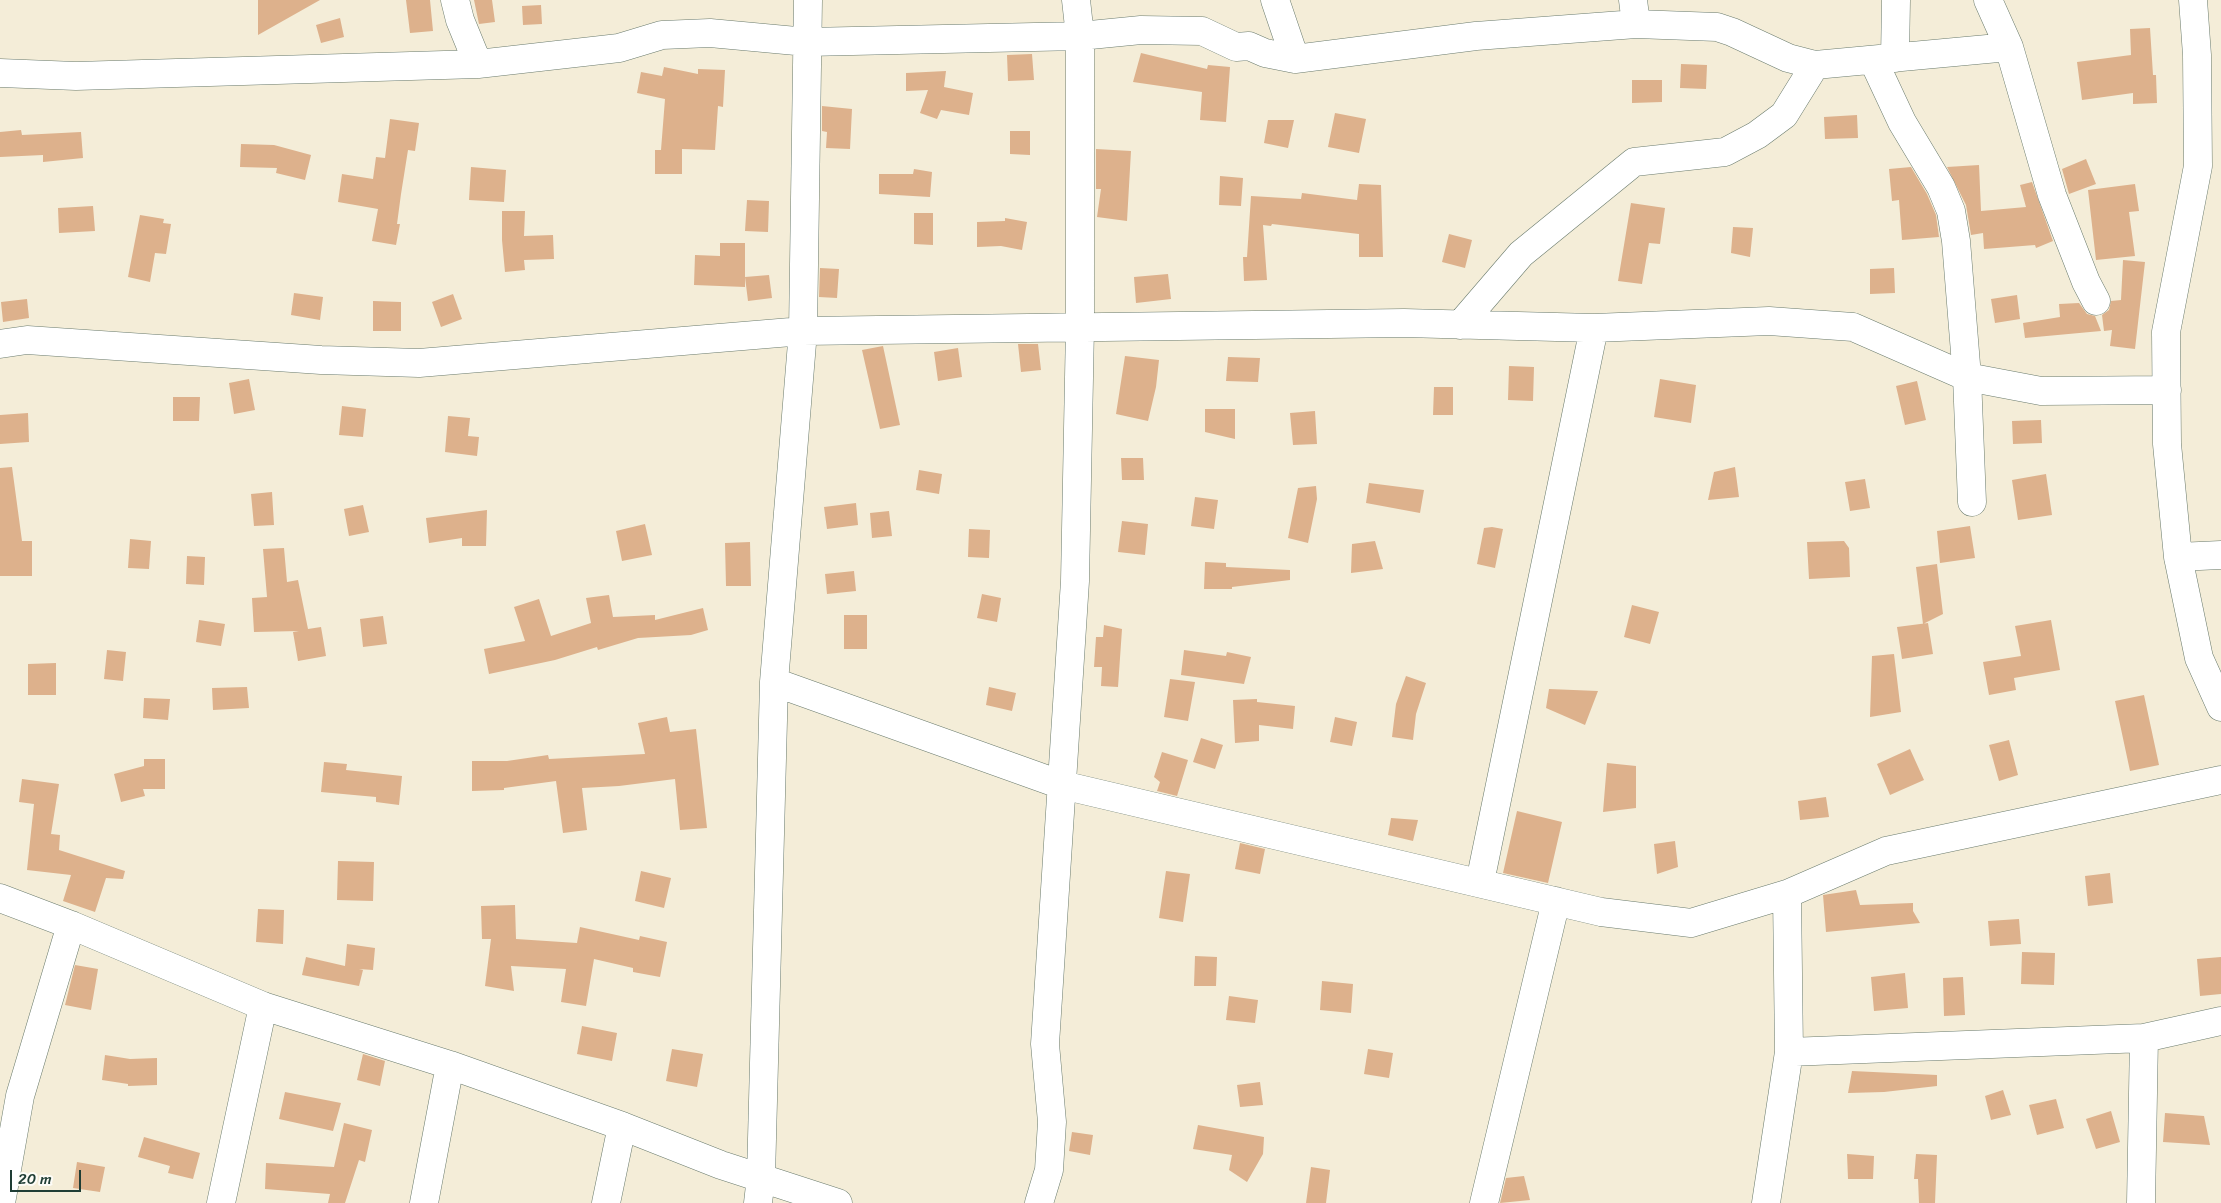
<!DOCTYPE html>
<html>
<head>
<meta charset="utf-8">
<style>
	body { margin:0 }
	#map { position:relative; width:2221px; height:1203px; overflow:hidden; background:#f4edd8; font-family:Sriracha,sans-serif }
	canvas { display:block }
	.scale { position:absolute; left:10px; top:1170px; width:71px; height:22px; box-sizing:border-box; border:2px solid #1f3d34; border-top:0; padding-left:6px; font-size:15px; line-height:18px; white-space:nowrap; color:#1f3d34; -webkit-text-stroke:4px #fdfcf7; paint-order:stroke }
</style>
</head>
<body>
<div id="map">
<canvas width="2221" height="1203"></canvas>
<div class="scale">20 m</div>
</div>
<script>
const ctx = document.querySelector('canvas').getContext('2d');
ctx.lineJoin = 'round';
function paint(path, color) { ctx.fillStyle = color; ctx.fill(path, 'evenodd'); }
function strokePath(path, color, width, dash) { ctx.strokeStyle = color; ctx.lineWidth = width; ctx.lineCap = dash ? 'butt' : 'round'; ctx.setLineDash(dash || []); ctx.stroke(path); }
paint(new Path2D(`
	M 258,0 L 320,0 L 258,35 Z
	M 406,0 L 430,0 L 433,31 L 410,33 Z
	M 474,0 L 492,0 L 495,22 L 479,24 Z
	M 541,5 L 542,24 L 523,25 L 522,6 Z
	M 340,18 L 344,37 L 321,43 L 316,25 Z
	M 2150,28 L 2153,75 L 2156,75 L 2157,103 L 2133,104 L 2133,93 L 2082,100 L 2077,62 L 2131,55 L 2130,29 Z
	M 1141,53 L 1207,69 L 1208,65 L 1230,67 L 1226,122 L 1200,120 L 1202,92 L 1133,82 Z
	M 1032,54 L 1034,80 L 1008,81 L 1007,55 Z
	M 1681,64 L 1707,65 L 1706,89 L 1680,88 Z
	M 664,67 L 698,74 L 698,69 L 725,70 L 723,107 L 718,106 L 715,150 L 682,149 L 682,174 L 655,174 L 655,150 L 661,150 L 665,99 L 637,93 L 641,72 L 662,76 Z
	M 946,71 L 944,87 L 973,93 L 969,115 L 941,110 L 937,119 L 920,113 L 928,90 L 906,91 L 906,73 Z
	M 1632,80 L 1662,80 L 1662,102 L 1632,103 Z
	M 822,106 L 852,109 L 850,149 L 826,148 L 827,132 L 822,131 Z
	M 1335,113 L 1366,119 L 1359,153 L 1328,147 Z
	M 1857,115 L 1858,138 L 1825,139 L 1824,117 Z
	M 390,119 L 419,123 L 415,151 L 408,150 L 401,194 L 397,224 L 400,224 L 396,245 L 372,241 L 378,209 L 338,202 L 342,174 L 373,179 L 376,157 L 385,158 Z
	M 1268,120 L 1294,120 L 1288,148 L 1264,143 Z
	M 21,130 L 22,135 L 81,132 L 83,158 L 43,162 L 43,155 L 0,157 L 0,132 Z
	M 1010,131 L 1030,131 L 1030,155 L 1010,154 Z
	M 241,144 L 274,145 L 311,155 L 305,180 L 276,173 L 277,168 L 240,167 Z
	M 1096,149 L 1131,151 L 1127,221 L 1097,217 L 1101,189 L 1096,189 Z
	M 2086,159 L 2096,184 L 2069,194 L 2062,169 Z
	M 1979,165 L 1981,211 L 2026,207 L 2020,185 L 2032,182 L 2053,241 L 2036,248 L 2035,245 L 1984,249 L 1983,233 L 1971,235 L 1966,205 L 1947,167 Z
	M 471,167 L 506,170 L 504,202 L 469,200 Z
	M 1911,167 L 1927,194 L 1936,215 L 1939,237 L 1902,240 L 1899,200 L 1892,201 L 1889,169 Z
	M 914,169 L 932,172 L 930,197 L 879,194 L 879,174 L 913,174 Z
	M 1220,176 L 1243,178 L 1241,206 L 1219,205 Z
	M 1359,184 L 1381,185 L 1383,257 L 1359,257 L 1359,234 L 1272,224 L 1271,226 L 1263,225 L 1267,280 L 1244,281 L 1243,257 L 1247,257 L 1251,196 L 1301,199 L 1302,193 L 1357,200 Z
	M 2135,184 L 2139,211 L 2129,212 L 2135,256 L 2096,260 L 2088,190 Z
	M 747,200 L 769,201 L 768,232 L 745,231 Z
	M 1631,203 L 1665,208 L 1660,244 L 1649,243 L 1642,284 L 1618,281 Z
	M 93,206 L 95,231 L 59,233 L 58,208 Z
	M 502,211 L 525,211 L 524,236 L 553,235 L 554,259 L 524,260 L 525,270 L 505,272 L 502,240 Z
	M 914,213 L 933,213 L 933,245 L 914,244 Z
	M 140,215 L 164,219 L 163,223 L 171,224 L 166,254 L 155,253 L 150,282 L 128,277 Z
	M 1005,218 L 1027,222 L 1022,250 L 1001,246 L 977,247 L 977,222 L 1005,221 Z
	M 1733,227 L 1753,228 L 1750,257 L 1731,253 Z
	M 1449,234 L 1472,240 L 1465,268 L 1442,262 Z
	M 720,243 L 745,243 L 745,287 L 694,285 L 695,255 L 720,256 Z
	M 2123,260 L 2145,262 L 2135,349 L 2110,346 L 2112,330 L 2104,331 L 2102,315 L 2109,310 L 2111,301 L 2121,300 Z
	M 820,268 L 839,269 L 837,298 L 819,297 Z
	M 1894,268 L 1895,293 L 1870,294 L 1870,269 Z
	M 1168,274 L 1171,299 L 1136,303 L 1134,277 Z
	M 769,275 L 772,298 L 748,301 L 745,277 Z
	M 294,293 L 323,297 L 320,320 L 291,315 Z
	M 453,294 L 462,319 L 441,327 L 432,302 Z
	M 2017,295 L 2020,319 L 1995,323 L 1991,299 Z
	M 27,299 L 29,318 L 3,322 L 1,302 Z
	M 373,301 L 401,302 L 401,331 L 373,331 Z
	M 2079,303 L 2087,314 L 2095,316 L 2101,331 L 2025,338 L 2023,323 L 2060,317 L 2059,304 Z
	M 1018,344 L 1038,344 L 1041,370 L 1021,372 Z
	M 883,346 L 900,425 L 880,429 L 862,350 Z
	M 958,348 L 962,377 L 938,381 L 934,352 Z
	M 1125,356 L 1159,360 L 1156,387 L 1148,421 L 1116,414 Z
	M 1228,357 L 1260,358 L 1258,382 L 1226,381 Z
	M 1509,366 L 1534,367 L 1533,401 L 1508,400 Z
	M 249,379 L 255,410 L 234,414 L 229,383 Z
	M 1660,379 L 1696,385 L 1691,423 L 1654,417 Z
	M 1917,381 L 1926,420 L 1905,425 L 1896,386 Z
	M 1434,387 L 1453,387 L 1453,415 L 1433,415 Z
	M 173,397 L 200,397 L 199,421 L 173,421 Z
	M 342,406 L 366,409 L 363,437 L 339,435 Z
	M 1205,409 L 1235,409 L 1235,439 L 1205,432 Z
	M 1315,411 L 1317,444 L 1293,445 L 1290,413 Z
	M 28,413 L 29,442 L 0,444 L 0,415 Z
	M 448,416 L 470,418 L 468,436 L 479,437 L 477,456 L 445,452 Z
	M 2041,420 L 2042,443 L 2013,444 L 2012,421 Z
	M 1121,458 L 1143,458 L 1144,480 L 1122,480 Z
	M 12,467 L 22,541 L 32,541 L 32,576 L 0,576 L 0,468 Z
	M 1735,467 L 1739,497 L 1708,500 L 1714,472 Z
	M 919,470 L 942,474 L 939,494 L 916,490 Z
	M 2046,474 L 2052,515 L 2018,520 L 2012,480 Z
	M 1865,479 L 1870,508 L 1850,511 L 1845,482 Z
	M 1369,483 L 1424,490 L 1420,513 L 1366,503 Z
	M 1316,486 L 1317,499 L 1308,543 L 1288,538 L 1298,488 Z
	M 272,492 L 274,525 L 254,526 L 251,494 Z
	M 1195,497 L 1218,500 L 1214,529 L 1191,526 Z
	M 856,503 L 858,525 L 827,529 L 824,507 Z
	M 363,505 L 369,532 L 349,536 L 344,509 Z
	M 487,510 L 486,546 L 462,546 L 462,538 L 429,543 L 426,518 Z
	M 889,511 L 892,536 L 872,538 L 870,513 Z
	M 1122,521 L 1148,524 L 1145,555 L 1118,552 Z
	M 645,524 L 652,555 L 622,561 L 616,531 Z
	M 1970,526 L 1975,558 L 1940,563 L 1937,531 Z
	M 1492,527 L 1503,529 L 1495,568 L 1477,564 L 1484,528 Z
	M 969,529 L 990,530 L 989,558 L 968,557 Z
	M 130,539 L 151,541 L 149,569 L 128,568 Z
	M 1375,541 L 1383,569 L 1351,573 L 1352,544 Z
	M 1844,541 L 1849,548 L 1850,577 L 1809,579 L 1807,542 Z
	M 750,542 L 751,586 L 726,586 L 725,543 Z
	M 284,548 L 287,582 L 298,580 L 308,629 L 321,627 L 326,656 L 298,661 L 293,632 L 299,631 L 254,632 L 252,598 L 267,597 L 263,549 Z
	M 187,556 L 205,557 L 204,585 L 186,584 Z
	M 1205,562 L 1226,563 L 1226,567 L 1290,570 L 1290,580 L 1232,587 L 1232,589 L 1204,589 Z
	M 1937,564 L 1943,614 L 1923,624 L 1916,567 Z
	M 854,571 L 856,591 L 827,594 L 825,574 Z
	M 982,594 L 1001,598 L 997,622 L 977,618 Z
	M 609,595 L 613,617 L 655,615 L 655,620 L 703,608 L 708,630 L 691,635 L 638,638 L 598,650 L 597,647 L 555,660 L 489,674 L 484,649 L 525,641 L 514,607 L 539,599 L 551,636 L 591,623 L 586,598 Z
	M 1632,605 L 1659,612 L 1650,644 L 1624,637 Z
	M 844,615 L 867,615 L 867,649 L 844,649 Z
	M 383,616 L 387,644 L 363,647 L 360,619 Z
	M 199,620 L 225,624 L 221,646 L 196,642 Z
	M 2051,620 L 2060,670 L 2014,678 L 2016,690 L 1989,695 L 1983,662 L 2021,656 L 2015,626 Z
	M 1928,623 L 1933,654 L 1902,659 L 1897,627 Z
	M 1104,625 L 1122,629 L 1118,687 L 1101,686 L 1102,667 L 1094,667 L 1096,637 L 1103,637 Z
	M 107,650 L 126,652 L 123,681 L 104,679 Z
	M 1184,650 L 1226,656 L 1227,652 L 1251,657 L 1244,684 L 1181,675 Z
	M 1894,654 L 1901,712 L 1870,717 L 1872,656 Z
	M 56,663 L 56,695 L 28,695 L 28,664 Z
	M 1406,676 L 1426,683 L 1416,714 L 1413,740 L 1392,737 L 1396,704 Z
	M 1170,679 L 1195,682 L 1188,721 L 1164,717 Z
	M 247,687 L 249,708 L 213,710 L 212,688 Z
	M 989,687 L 1016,693 L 1012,711 L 986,705 Z
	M 1549,689 L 1598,691 L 1585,725 L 1546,708 Z
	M 2144,695 L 2159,765 L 2130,771 L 2115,701 Z
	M 144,698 L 170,699 L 168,720 L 143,718 Z
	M 1257,699 L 1257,702 L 1295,706 L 1293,729 L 1259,725 L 1259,741 L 1235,743 L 1233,700 Z
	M 667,717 L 670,732 L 696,729 L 707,828 L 680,830 L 675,779 L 619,786 L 582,788 L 587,830 L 563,833 L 556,781 L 504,788 L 504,790 L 472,791 L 472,761 L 507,761 L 548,755 L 549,759 L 645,754 L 638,723 Z
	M 1335,717 L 1357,722 L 1352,746 L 1330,742 Z
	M 1201,738 L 1223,745 L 1215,769 L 1193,762 Z
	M 2009,740 L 2018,775 L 1999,781 L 1989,745 Z
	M 1910,749 L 1924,780 L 1890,795 L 1877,764 Z
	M 1162,752 L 1188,760 L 1177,796 L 1157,791 L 1160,782 L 1154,777 Z
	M 144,759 L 165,759 L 165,789 L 143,789 L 145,796 L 121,802 L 114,774 L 144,766 Z
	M 324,762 L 347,764 L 346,770 L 402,776 L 399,805 L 376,802 L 376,797 L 321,792 Z
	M 1607,763 L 1636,766 L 1636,808 L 1603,812 Z
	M 22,779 L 59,784 L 51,834 L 60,835 L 59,850 L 125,871 L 123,879 L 106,878 L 95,912 L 63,901 L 71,875 L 27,870 L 34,804 L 19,802 Z
	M 1826,797 L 1829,817 L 1800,820 L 1798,801 Z
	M 1517,811 L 1562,822 L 1548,883 L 1503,873 Z
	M 1391,818 L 1418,820 L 1413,841 L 1388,835 Z
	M 1675,841 L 1678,867 L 1657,874 L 1654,844 Z
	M 1240,843 L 1265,849 L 1260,874 L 1235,869 Z
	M 338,861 L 374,862 L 373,901 L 337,900 Z
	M 641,871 L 671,878 L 664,908 L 635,901 Z
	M 1166,871 L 1190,874 L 1183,922 L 1159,918 Z
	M 2110,873 L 2113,903 L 2088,906 L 2085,876 Z
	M 1856,890 L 1860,905 L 1913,903 L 1913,911 L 1920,923 L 1826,932 L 1823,895 Z
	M 515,905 L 516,939 L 577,943 L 580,927 L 639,940 L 640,936 L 667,942 L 660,977 L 633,972 L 633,968 L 594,959 L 586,1006 L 561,1002 L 566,969 L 511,966 L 514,991 L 485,986 L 491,939 L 482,939 L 481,906 Z
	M 258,909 L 284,910 L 283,944 L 256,942 Z
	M 2019,919 L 2021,944 L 1990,946 L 1988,921 Z
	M 347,944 L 375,948 L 373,970 L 359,969 L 363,970 L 359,986 L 302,975 L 306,957 L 345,966 Z
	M 2022,952 L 2055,953 L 2054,985 L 2021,984 Z
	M 1195,956 L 1217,957 L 1216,986 L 1194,986 Z
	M 2221,957 L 2221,994 L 2200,996 L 2197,959 Z
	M 75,965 L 98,969 L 91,1010 L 65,1005 Z
	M 1905,973 L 1908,1008 L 1874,1011 L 1871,977 Z
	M 1963,977 L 1965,1015 L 1944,1016 L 1943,978 Z
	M 1322,981 L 1353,984 L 1351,1013 L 1320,1010 Z
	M 1229,996 L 1258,1000 L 1255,1023 L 1226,1020 Z
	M 582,1026 L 617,1033 L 612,1061 L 577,1054 Z
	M 672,1049 L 703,1054 L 697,1087 L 666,1081 Z
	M 1368,1049 L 1393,1053 L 1389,1078 L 1364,1074 Z
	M 363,1054 L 385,1061 L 380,1086 L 357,1080 Z
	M 105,1055 L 130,1059 L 157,1058 L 157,1085 L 128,1086 L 128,1084 L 102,1080 Z
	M 1852,1071 L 1937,1075 L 1937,1086 L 1884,1092 L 1848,1093 Z
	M 1260,1082 L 1263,1105 L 1240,1107 L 1237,1085 Z
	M 2003,1090 L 2011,1115 L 1991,1120 L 1985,1096 Z
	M 285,1092 L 341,1103 L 333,1131 L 279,1119 Z
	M 2056,1099 L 2064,1128 L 2037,1135 L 2029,1105 Z
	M 2111,1111 L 2120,1142 L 2096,1149 L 2086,1119 Z
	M 2165,1113 L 2204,1116 L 2210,1145 L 2163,1142 Z
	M 344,1123 L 372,1130 L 365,1162 L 359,1160 L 345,1203 L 328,1203 L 330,1194 L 265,1189 L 266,1163 L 334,1167 Z
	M 1198,1125 L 1264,1137 L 1263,1154 L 1247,1182 L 1229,1170 L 1232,1155 L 1193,1149 Z
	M 1072,1132 L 1093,1135 L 1090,1155 L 1069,1151 Z
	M 144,1137 L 200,1153 L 193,1179 L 168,1173 L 170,1166 L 138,1157 Z
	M 1847,1154 L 1874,1156 L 1873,1179 L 1848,1179 Z
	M 1916,1154 L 1937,1155 L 1935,1203 L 1919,1203 L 1918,1179 L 1914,1179 Z
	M 77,1162 L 105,1167 L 100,1192 L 73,1188 Z
	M 1311,1167 L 1330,1170 L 1326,1203 L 1306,1203 Z
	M 1524,1176 L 1530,1200 L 1500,1203 L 1506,1178 Z`), '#ddb18c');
const minor = new Path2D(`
	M 455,0 L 460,20 L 478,64
	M 1275,0 L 1295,59
	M 1633,0 L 1636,24
	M 1988,0 L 2009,47 L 2052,195 L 2086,282 L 2096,301
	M 2193,0 L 2197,55 L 2198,166 L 2166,332 L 2167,444 L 2178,557 L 2199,658 L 2221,707
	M 1895,58 L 1896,0
	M 1873,60 L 1902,122 L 1941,187 L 1951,211 L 1956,241 L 1967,377 L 1972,502
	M 0,73 L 76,76 L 478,64 L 619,48 L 662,35 L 710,33 L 807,42 L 1080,36 L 1141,30 L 1202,31 L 1236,47 L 1249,46 L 1265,53 L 1295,59 L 1476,36 L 1636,24 L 1717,27 L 1732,32 L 1788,58 L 1815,65 L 2009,47
	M 1460,325 L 1521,254 L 1634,162 L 1725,152 L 1757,135 L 1784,115 L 1815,65
	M 0,344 L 27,340 L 321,360 L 419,363 L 803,331 L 1404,323 L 1594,328 L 1769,321 L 1853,327 L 1967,377 L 2041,391 L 2167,390
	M 2178,557 L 2221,555
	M 774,682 L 1062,785 L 1601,912 L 1691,923 L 1787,894 L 1886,851 L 2221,780
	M 1480,882 L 1594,328
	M 0,898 L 71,925 L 263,1006 L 450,1065 L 622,1126 L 721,1165 L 838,1203
	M 1789,1052 L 2144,1038 L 2221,1021
	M 1,1203 L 20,1096 L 71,925
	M 221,1203 L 263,1006
	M 424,1203 L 450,1065
	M 606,1203 L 622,1126
	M 758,1203 L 761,1177 L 774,682 L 803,331 L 808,0
	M 1039,1203 L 1049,1170 L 1052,1122 L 1045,1044 L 1075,581 L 1080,327 L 1080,36 L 1076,0
	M 1484,1203 L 1556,901
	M 1766,1203 L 1789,1052 L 1787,894
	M 2141,1203 L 2144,1038`);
strokePath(minor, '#6a7b6d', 29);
strokePath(minor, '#fff', 28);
</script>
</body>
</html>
